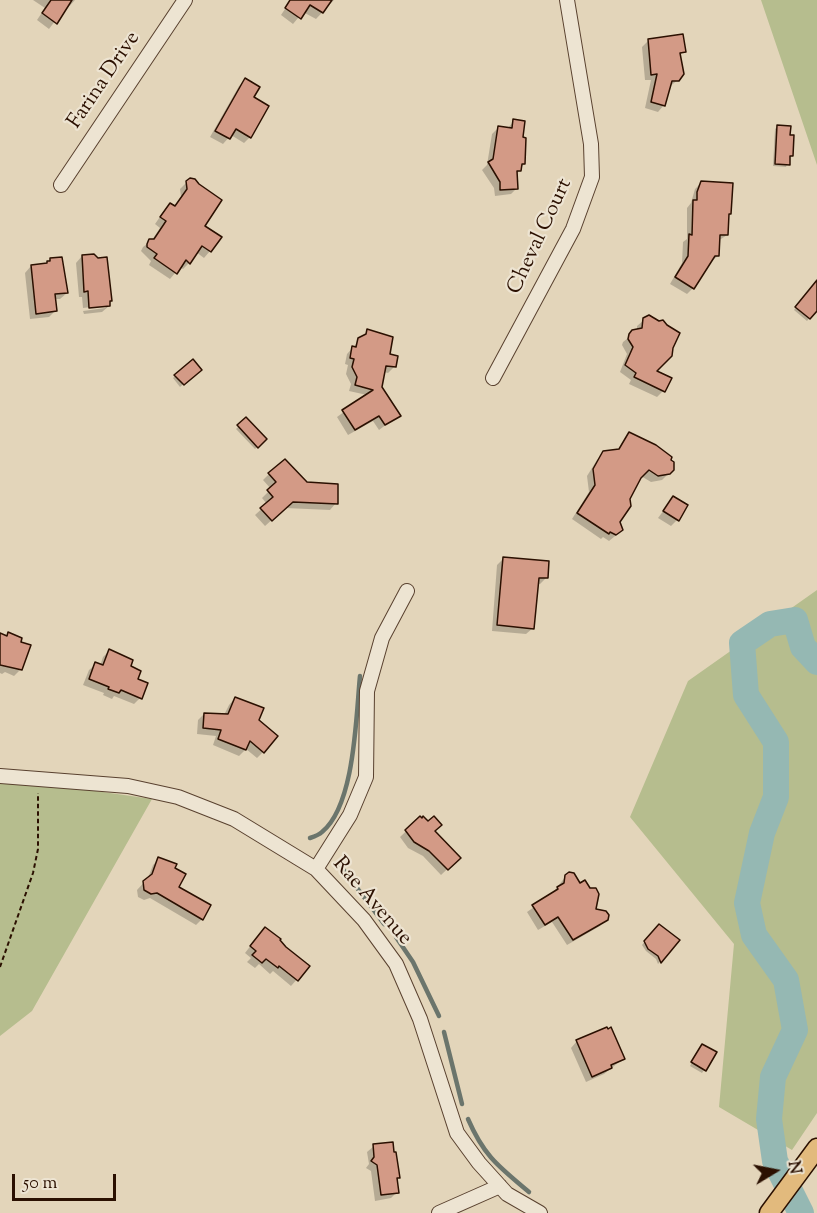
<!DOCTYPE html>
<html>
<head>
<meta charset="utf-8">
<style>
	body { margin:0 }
	#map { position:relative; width:817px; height:1213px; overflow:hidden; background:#e3d5ba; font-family:"Sorts Mill Goudy",serif }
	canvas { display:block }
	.north { position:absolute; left:745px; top:1141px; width:60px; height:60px; -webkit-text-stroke:4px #ede4d2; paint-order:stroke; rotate:80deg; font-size:16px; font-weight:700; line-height:24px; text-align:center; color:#2b1001 }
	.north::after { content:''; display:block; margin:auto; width:21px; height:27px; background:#2b1001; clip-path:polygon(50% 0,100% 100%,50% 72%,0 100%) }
	.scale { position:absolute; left:12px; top:1174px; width:104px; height:27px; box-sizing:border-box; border:3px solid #2b1001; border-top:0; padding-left:8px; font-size:18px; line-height:21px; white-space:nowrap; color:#2b1001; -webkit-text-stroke:4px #ede4d2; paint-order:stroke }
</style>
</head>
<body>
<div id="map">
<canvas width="817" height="1213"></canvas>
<div class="north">N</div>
<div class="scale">50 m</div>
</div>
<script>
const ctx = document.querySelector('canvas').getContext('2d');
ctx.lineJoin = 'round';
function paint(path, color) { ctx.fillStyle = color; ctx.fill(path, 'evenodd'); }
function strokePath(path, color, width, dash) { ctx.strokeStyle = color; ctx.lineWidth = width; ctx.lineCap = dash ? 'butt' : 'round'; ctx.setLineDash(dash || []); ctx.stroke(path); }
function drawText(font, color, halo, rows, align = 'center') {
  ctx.font = font + ' "Sorts Mill Goudy",serif'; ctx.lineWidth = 4.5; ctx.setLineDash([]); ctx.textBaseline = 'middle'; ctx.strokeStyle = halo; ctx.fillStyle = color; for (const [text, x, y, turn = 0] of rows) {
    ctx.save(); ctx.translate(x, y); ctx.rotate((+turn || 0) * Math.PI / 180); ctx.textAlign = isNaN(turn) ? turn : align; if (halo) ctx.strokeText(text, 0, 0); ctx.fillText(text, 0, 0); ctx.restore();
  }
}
paint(new Path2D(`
	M 761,0 L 817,0 L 817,165 Z
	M 817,590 L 817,1113 L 792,1150 L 719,1107 L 734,944 L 630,817 L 688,681 Z
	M 0,782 L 47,784 L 152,799 L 32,1011 L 0,1036 Z`), '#b6bd8e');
paint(new Path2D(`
	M 33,0 L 75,0 L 66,10 L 64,9 L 49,29 L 37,20 L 45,8 Z
	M 291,0 L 334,0 L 316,19 L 303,12 L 293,24 L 281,15 Z
	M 648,41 L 684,51 L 679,56 L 678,80 L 669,87 L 664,105 L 658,112 L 645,108 L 651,80 L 645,80 L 642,47 Z
	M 245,80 L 252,98 L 250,137 L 244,143 L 231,135 L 223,144 L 210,137 L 239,86 Z
	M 514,121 L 521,138 L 524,164 L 516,175 L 517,188 L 511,194 L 495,196 L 494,188 L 482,170 L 487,165 L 492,134 L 498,128 L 507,129 Z
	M 777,127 L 791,155 L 786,167 L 773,166 L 775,129 Z
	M 187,182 L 210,251 L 204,258 L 196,252 L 189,263 L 183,269 L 180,267 L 170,279 L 149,265 L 151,261 L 141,251 L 143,247 L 152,240 L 160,228 L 155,224 L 164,211 L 170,205 L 174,207 L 181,197 L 180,189 Z
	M 701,183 L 727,235 L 718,241 L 718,256 L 710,262 L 693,288 L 687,294 L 670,284 L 682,263 L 683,242 L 687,239 L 687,208 L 691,203 L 695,189 Z
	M 82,256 L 111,300 L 109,306 L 102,312 L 84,314 L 83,311 L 105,308 L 108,305 L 83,308 L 82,297 L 79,297 L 76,263 Z
	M 50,260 L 67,293 L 60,299 L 54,299 L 55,311 L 49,317 L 30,319 L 25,273 L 31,266 L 45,265 Z
	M 809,291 L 817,293 L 817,309 L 807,321 L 794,310 Z
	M 644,320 L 655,371 L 663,391 L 657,397 L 629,384 L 631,380 L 620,372 L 627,354 L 622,345 L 623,342 L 637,331 L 637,326 Z
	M 368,331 L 394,367 L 388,373 L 384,372 L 381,388 L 399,415 L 379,430 L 373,421 L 348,435 L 337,417 L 367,395 L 349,391 L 351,384 L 346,374 L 348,365 L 345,364 L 347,354 Z
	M 192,361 L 200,369 L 180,387 L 173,378 Z
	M 246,419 L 265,439 L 255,449 L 236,429 Z
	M 625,440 L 673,469 L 662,480 L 651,482 L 641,476 L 628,498 L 619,522 L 620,532 L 609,541 L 603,537 L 601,539 L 572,519 L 589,492 L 587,476 L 597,460 L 604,453 L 618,450 Z
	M 269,474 L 306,484 L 336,503 L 330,510 L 285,508 L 265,526 L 255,515 L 267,504 L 262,498 L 271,489 L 263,480 Z
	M 673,498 L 677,520 L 671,526 L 658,518 Z
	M 504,558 L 546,578 L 540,584 L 537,584 L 533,628 L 526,634 L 492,631 L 497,565 Z
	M 8,634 L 21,669 L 14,676 L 5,672 L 2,674 L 0,673 L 0,635 L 5,637 Z
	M 109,651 L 129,667 L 136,680 L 140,698 L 134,704 L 114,696 L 112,699 L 103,695 L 104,693 L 83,685 L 89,670 L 96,664 L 100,666 L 103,657 Z
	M 235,698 L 257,721 L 263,752 L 257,758 L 246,749 L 239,756 L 213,745 L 216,736 L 197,734 L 198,720 L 204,714 L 224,715 L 229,705 Z
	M 420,818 L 459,858 L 441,875 L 423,856 L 408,848 L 400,837 Z
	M 159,859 L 173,868 L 177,887 L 202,919 L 196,925 L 150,898 L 144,900 L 138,897 L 137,890 L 148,878 L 153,865 Z
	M 566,876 L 594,910 L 606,919 L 600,926 L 567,945 L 552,922 L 538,930 L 527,912 L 551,895 Z
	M 656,928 L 678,941 L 658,964 L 656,959 L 646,951 L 642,945 Z
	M 259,935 L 278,940 L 308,967 L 291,986 L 273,971 L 270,974 L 259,964 L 255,968 L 247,962 L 251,958 L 245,953 Z
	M 577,1041 L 623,1059 L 604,1074 L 586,1082 L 571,1048 Z
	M 700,1048 L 704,1070 L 702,1073 L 690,1066 Z
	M 374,1146 L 398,1177 L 396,1179 L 397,1192 L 391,1198 L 375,1201 L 371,1171 L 366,1168 L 369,1164 L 367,1152 Z`), '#0003');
strokePath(new Path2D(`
	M 310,838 C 313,837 319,835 322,832 C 355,805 356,716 360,676
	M 340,865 L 384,924
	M 396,937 L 413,962 L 439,1016
	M 444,1032 L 462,1104
	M 468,1119 C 484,1156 498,1166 529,1192`), '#6b756c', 4.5);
strokePath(new Path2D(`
	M 801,1213 L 775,1161 L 769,1119 L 773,1077 L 795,1030 L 786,980 L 754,935 L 747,903 L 762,833 L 776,797 L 776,742 L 746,695 L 742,643 L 770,624 L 795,620 L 803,647 L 817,662`), '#95b8b3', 26);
const building = new Path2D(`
	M 51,0 L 72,0 L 57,24 L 42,13 Z
	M 290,0 L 332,0 L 323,13 L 310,5 L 301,19 L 285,8 Z
	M 683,34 L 686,52 L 680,53 L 684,74 L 679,81 L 672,81 L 665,106 L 651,102 L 657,74 L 651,75 L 648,39 Z
	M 245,78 L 260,87 L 254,97 L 269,106 L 251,138 L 236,129 L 230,139 L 215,131 Z
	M 513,119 L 525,121 L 523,137 L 526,138 L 525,164 L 522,164 L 521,171 L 517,171 L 518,189 L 500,190 L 500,182 L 488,162 L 493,159 L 498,126 L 512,128 Z
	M 777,125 L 791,126 L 790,135 L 794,135 L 793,156 L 790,156 L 790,165 L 775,164 Z
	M 190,178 L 195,179 L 199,184 L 222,200 L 205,226 L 222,237 L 211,252 L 202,246 L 190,264 L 186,260 L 177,274 L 154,258 L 157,254 L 147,247 L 147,244 L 149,239 L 154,239 L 166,221 L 160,217 L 170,203 L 175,206 L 187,189 L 186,181 Z
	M 701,181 L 733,183 L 731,214 L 729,214 L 728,235 L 720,235 L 719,256 L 715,256 L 694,289 L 675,277 L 688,256 L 689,234 L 692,235 L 693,200 L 697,200 L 697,192 Z
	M 94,254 L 98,258 L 107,257 L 112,301 L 110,301 L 110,306 L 89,308 L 88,291 L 84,292 L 82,255 Z
	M 62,257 L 68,293 L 55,294 L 57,311 L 36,314 L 31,265 L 47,263 L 47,261 L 50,261 L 50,258 Z
	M 817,280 L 817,311 L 810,319 L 795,307 Z
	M 649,315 L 659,321 L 663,320 L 667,325 L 680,333 L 673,348 L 672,356 L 657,371 L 672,378 L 665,392 L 634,377 L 636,373 L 625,365 L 633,347 L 628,339 L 629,334 L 632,330 L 642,328 L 643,318 Z
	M 367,329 L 393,337 L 390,354 L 398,356 L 396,367 L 386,366 L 382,387 L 401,416 L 385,425 L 379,416 L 355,430 L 342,410 L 373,390 L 355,385 L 357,377 L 352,367 L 354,359 L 350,358 L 352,346 L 356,347 L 358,338 L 366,334 Z
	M 193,359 L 202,370 L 184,385 L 174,375 Z
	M 246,417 L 267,439 L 258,448 L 237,425 Z
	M 629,432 L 656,445 L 672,457 L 671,460 L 674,462 L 674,470 L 670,474 L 658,476 L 649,470 L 641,478 L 630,499 L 631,506 L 620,522 L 623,530 L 616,535 L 610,532 L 609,534 L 577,513 L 595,485 L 593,469 L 603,451 L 619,449 Z
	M 285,459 L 307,482 L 338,484 L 338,504 L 293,502 L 272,521 L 260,508 L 273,497 L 267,490 L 276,482 L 268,473 Z
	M 673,496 L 688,505 L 679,521 L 663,511 Z
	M 503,557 L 549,561 L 548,578 L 539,578 L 534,629 L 497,625 Z
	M 8,632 L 22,638 L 21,642 L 31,645 L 22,670 L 0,665 L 0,633 L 7,636 Z
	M 109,649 L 133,660 L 131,666 L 141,671 L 138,679 L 148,683 L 142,699 L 121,690 L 119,693 L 108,689 L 109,687 L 89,679 L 95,662 L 103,665 Z
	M 235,697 L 264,708 L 259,720 L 278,736 L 264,753 L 250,741 L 246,750 L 218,739 L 221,730 L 203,728 L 204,713 L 228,714 Z
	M 420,816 L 422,818 L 423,816 L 428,821 L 434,816 L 442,825 L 435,831 L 461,858 L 448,870 L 429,851 L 414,842 L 405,830 Z
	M 158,857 L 177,864 L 175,868 L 186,874 L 179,887 L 211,905 L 203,920 L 157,893 L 151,894 L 144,890 L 143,881 L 152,874 Z
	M 569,872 L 574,873 L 580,883 L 585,880 L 590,888 L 596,888 L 599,894 L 596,909 L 606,911 L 609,915 L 608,920 L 573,940 L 558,917 L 545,925 L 532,905 L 558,889 L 557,887 L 564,883 L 565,875 Z
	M 659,924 L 680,940 L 661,963 L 658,956 L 648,949 L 644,941 Z
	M 265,927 L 281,939 L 280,940 L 286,947 L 310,966 L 298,981 L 279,966 L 278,968 L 266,959 L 262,963 L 252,955 L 256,951 L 250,946 Z
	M 607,1027 L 608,1029 L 611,1027 L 625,1059 L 611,1065 L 612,1068 L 592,1077 L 576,1040 Z
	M 702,1044 L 717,1052 L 706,1071 L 691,1062 Z
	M 393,1142 L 394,1152 L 396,1152 L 400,1178 L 397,1178 L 399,1193 L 381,1195 L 377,1165 L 371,1161 L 374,1157 L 373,1144 Z`);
paint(building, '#d39a86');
strokePath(building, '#2b1001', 1.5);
const minor = new Path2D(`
	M 61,185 L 185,0
	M 493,378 L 573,229 L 592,177 L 591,144 L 567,0
	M 0,776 L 128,786 L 178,797 L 234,819 L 316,869 L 364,920 L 396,964 L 420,1019 L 457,1133 L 479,1163 L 507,1194 L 540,1213
	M 316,869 L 350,815 L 366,777 L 367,691 L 382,638 L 407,591
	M 439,1213 L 500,1186`);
const major = new Path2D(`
	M 769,1213 L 817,1148`);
strokePath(minor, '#59412f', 16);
strokePath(major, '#2b1001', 21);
strokePath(new Path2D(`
	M 0,967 L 33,873 L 38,849 L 38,793`), '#2b1001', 2, [4.5, 3]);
strokePath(minor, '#ede4d2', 14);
strokePath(major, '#e2ba7d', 18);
drawText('21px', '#2b1001', '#ede4d2', [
	["Farina Drive",105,81,-56],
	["Cheval Court",541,237,-65],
	["Rae Avenue",371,902,49]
]);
</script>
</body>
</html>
